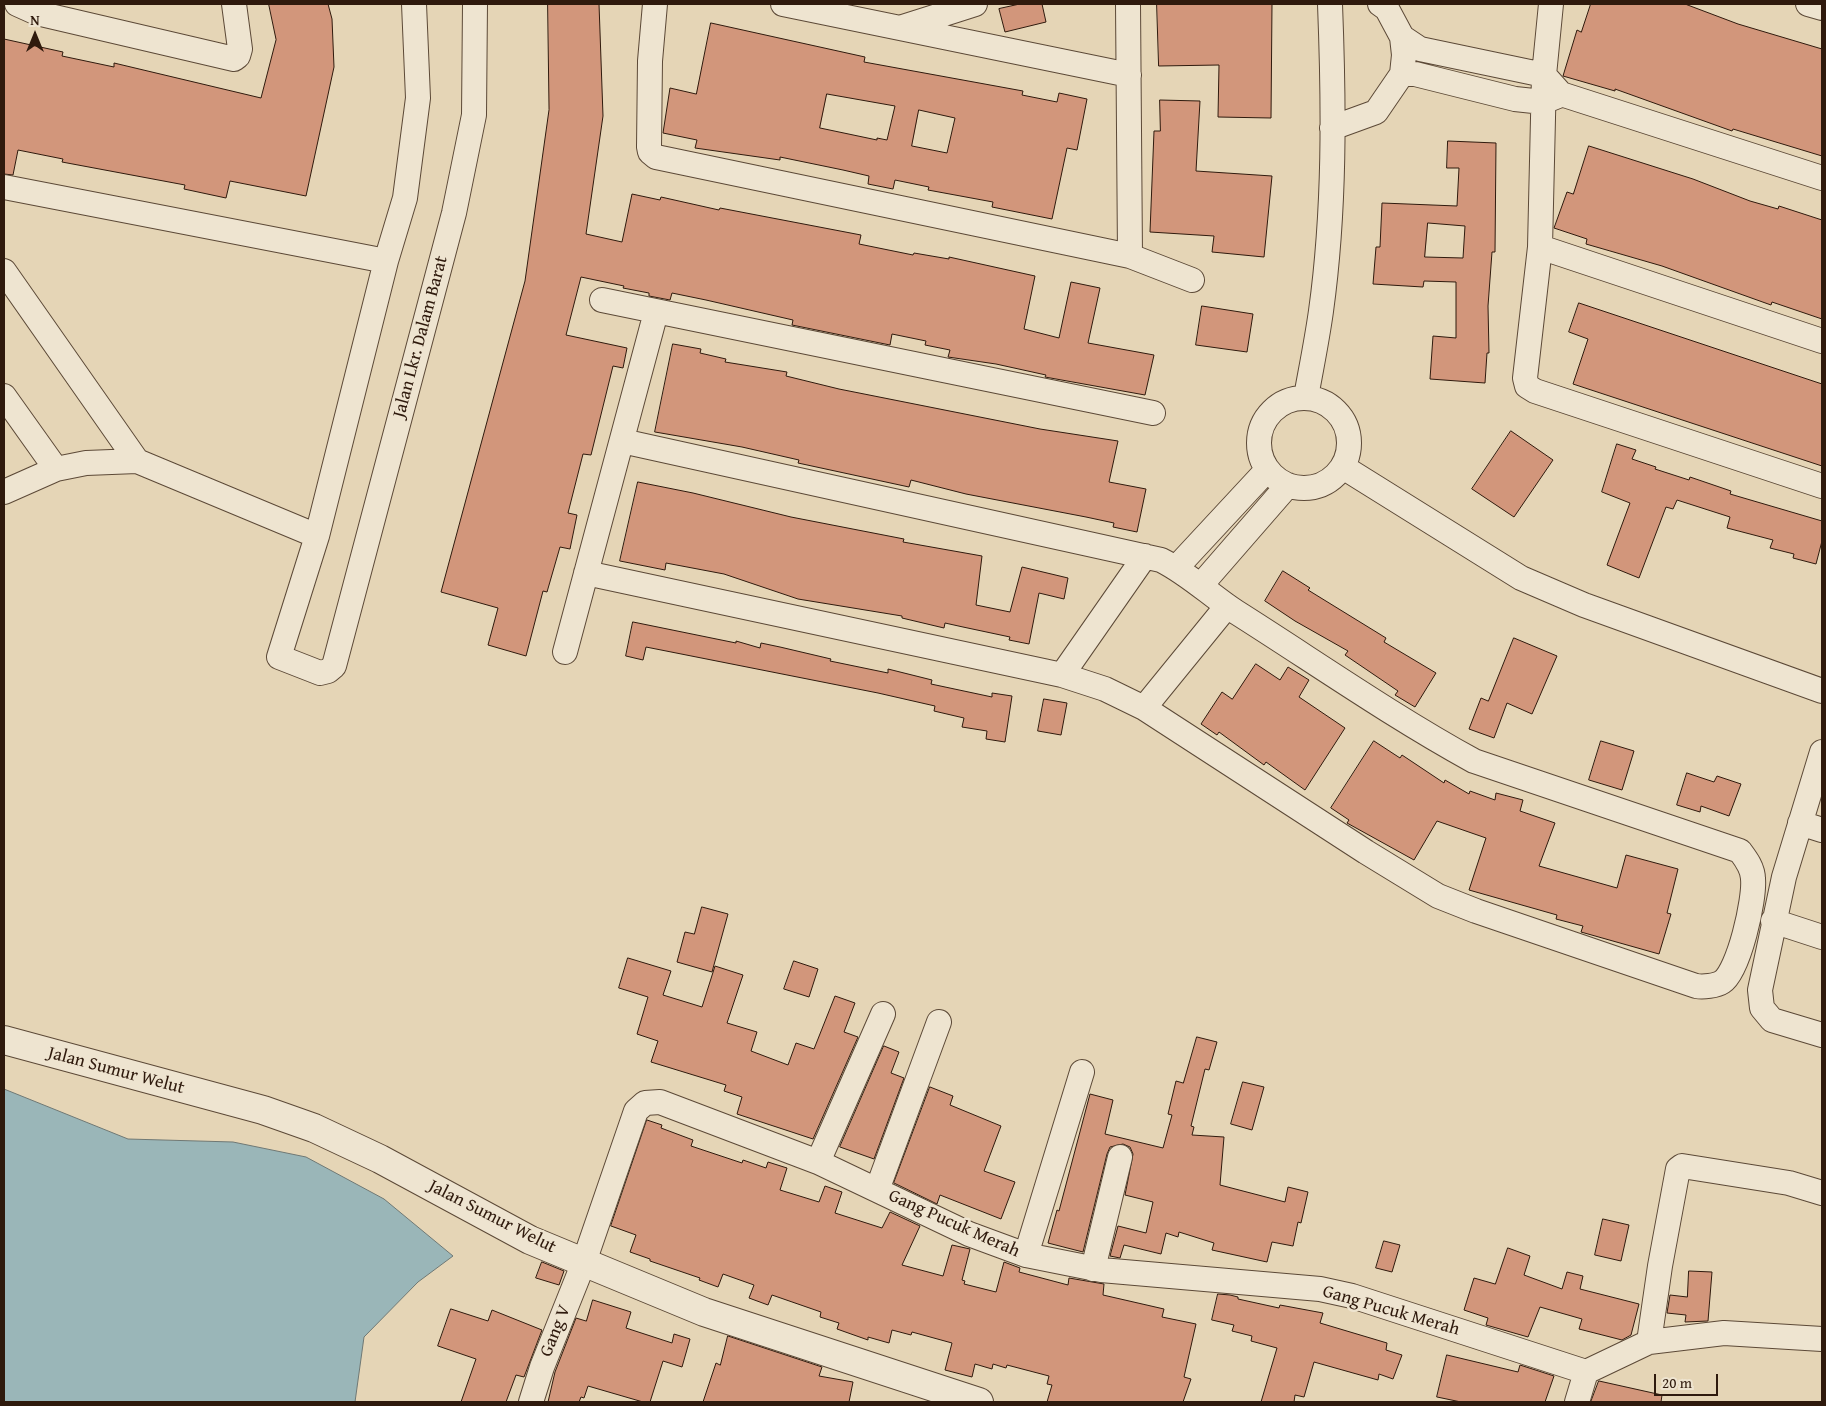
<!DOCTYPE html>
<html>
<head>
<meta charset="utf-8">
<style>
	body { margin:0 }
	#map { position:relative; width:1826px; height:1406px; overflow:hidden; background:#e5d5b6; font-family:"Gentium Book Plus",serif }
	canvas { display:block }
	.frame { position:absolute; inset:0; border:5px solid #2f1a0d; pointer-events:none }
	.north { position:absolute; left:10px; top:10px; width:50px; height:50px; -webkit-text-stroke:4px #eee4d0; paint-order:stroke; rotate:0deg; font-size:14px; font-weight:700; line-height:20px; text-align:center; color:#2f1a0d }
	.north::after { content:''; display:block; margin:auto; width:18px; height:22px; background:#2f1a0d; clip-path:polygon(50% 0,100% 100%,50% 72%,0 100%) }
	.scale { position:absolute; left:1654px; top:1374px; width:64px; height:22px; box-sizing:border-box; border:2px solid #2f1a0d; border-top:0; padding-left:6px; font-size:15px; line-height:18px; white-space:nowrap; color:#2f1a0d; -webkit-text-stroke:4px #eee4d0; paint-order:stroke }
</style>
</head>
<body>
<div id="map">
<canvas width="1826" height="1406"></canvas>
<div class="frame"></div>
<div class="north">N</div>
<div class="scale">20 m</div>
</div>
<script>
const ctx = document.querySelector('canvas').getContext('2d');
ctx.lineJoin = 'round';
function paint(path, color) { ctx.fillStyle = color; ctx.fill(path, 'evenodd'); }
function strokePath(path, color, width, dash) { ctx.strokeStyle = color; ctx.lineWidth = width; ctx.lineCap = dash ? 'butt' : 'round'; ctx.setLineDash(dash || []); ctx.stroke(path); }
function drawText(font, color, halo, rows, align = 'center') {
  ctx.font = font + ' "Gentium Book Plus",serif'; ctx.lineWidth = 5; ctx.setLineDash([]); ctx.textBaseline = 'middle'; ctx.strokeStyle = halo; ctx.fillStyle = color; for (const [text, x, y, turn = 0] of rows) {
    ctx.save(); ctx.translate(x, y); ctx.rotate((+turn || 0) * Math.PI / 180); ctx.textAlign = isNaN(turn) ? turn : align; if (halo) ctx.strokeText(text, 0, 0); ctx.fillText(text, 0, 0); ctx.restore();
  }
}
const water = new Path2D(`
	M 4,1089 L 128,1139 L 233,1142 L 306,1157 L 384,1199 L 453,1256 L 418,1282 L 364,1337 L 355,1402 L 4,1402 Z`);
paint(water, '#9ab6b8');
strokePath(water, '#6f7874', 1);
const building = new Path2D(`
	M 269,4 L 328,4 L 332,19 L 334,67 L 306,196 L 230,181 L 226,198 L 184,189 L 185,185 L 62,162 L 63,159 L 18,150 L 13,175 L 4,174 L 4,39 L 63,52 L 62,56 L 114,67 L 114,63 L 261,98 L 276,40 Z
	M 548,4 L 599,4 L 603,116 L 586,234 L 622,242 L 632,194 L 660,200 L 661,197 L 719,210 L 720,208 L 861,235 L 859,244 L 913,255 L 914,253 L 949,259 L 949,257 L 1035,276 L 1024,329 L 1059,338 L 1071,282 L 1100,288 L 1088,343 L 1154,355 L 1145,395 L 1045,377 L 1046,375 L 996,364 L 948,357 L 950,350 L 925,345 L 926,341 L 892,334 L 890,345 L 792,325 L 793,320 L 706,300 L 672,293 L 670,300 L 649,296 L 649,293 L 623,288 L 624,286 L 581,277 L 566,335 L 627,348 L 623,368 L 613,366 L 591,455 L 583,454 L 568,513 L 577,515 L 570,549 L 560,547 L 547,592 L 543,591 L 526,656 L 488,645 L 498,608 L 441,592 L 525,281 L 549,110 Z
	M 1020,4 L 1042,4 L 1046,22 L 1005,32 L 999,9 Z
	M 1157,4 L 1272,4 L 1271,118 L 1218,117 L 1219,65 L 1159,66 Z
	M 1591,4 L 1685,4 L 1738,24 L 1822,49 L 1822,156 L 1733,129 L 1732,131 L 1615,89 L 1615,91 L 1563,76 L 1577,30 L 1581,32 Z
	M 711,23 L 865,57 L 864,62 L 1023,91 L 1022,95 L 1057,102 L 1059,93 L 1087,99 L 1077,150 L 1067,148 L 1052,219 L 992,207 L 993,202 L 928,190 L 929,187 L 895,180 L 893,189 L 868,184 L 869,176 L 843,170 L 780,157 L 780,160 L 695,148 L 697,140 L 663,133 L 670,88 L 696,94 ZM 827,94 L 895,106 L 887,140 L 877,138 L 877,140 L 820,128 ZM 919,110 L 955,118 L 947,153 L 912,146 Z
	M 1160,100 L 1200,101 L 1196,171 L 1272,176 L 1264,257 L 1212,252 L 1214,236 L 1150,232 L 1154,131 L 1160,131 Z
	M 1448,141 L 1496,143 L 1495,252 L 1492,252 L 1488,306 L 1489,353 L 1487,353 L 1485,383 L 1430,379 L 1433,336 L 1456,338 L 1456,282 L 1424,281 L 1423,287 L 1373,284 L 1376,247 L 1380,247 L 1382,203 L 1457,206 L 1459,168 L 1447,168 ZM 1428,223 L 1465,226 L 1463,258 L 1425,257 Z
	M 1589,146 L 1693,179 L 1750,201 L 1778,209 L 1779,206 L 1822,220 L 1822,319 L 1772,302 L 1771,305 L 1662,266 L 1586,244 L 1587,239 L 1554,228 L 1567,192 L 1573,194 Z
	M 1579,303 L 1822,384 L 1822,466 L 1573,384 L 1588,339 L 1569,332 Z
	M 1202,306 L 1253,314 L 1247,352 L 1196,345 Z
	M 673,344 L 701,349 L 700,353 L 726,359 L 725,362 L 787,372 L 786,376 L 839,389 L 1040,429 L 1118,441 L 1109,482 L 1146,489 L 1137,532 L 1113,527 L 1114,523 L 1086,517 L 966,494 L 911,480 L 909,487 L 798,463 L 799,460 L 742,447 L 655,432 Z
	M 1511,431 L 1553,460 L 1514,517 L 1472,489 Z
	M 1617,444 L 1636,450 L 1632,459 L 1656,467 L 1655,469 L 1689,480 L 1690,477 L 1731,491 L 1730,494 L 1822,521 L 1822,541 L 1816,564 L 1793,558 L 1794,554 L 1770,548 L 1773,540 L 1727,528 L 1730,517 L 1677,500 L 1673,509 L 1666,507 L 1639,578 L 1607,565 L 1630,503 L 1602,492 Z
	M 638,482 L 693,493 L 791,517 L 904,539 L 903,542 L 982,556 L 976,605 L 1010,612 L 1022,567 L 1068,578 L 1064,599 L 1039,593 L 1029,644 L 1009,640 L 1010,637 L 963,627 L 945,623 L 944,628 L 902,618 L 902,616 L 798,599 L 724,574 L 666,563 L 665,570 L 620,561 Z
	M 1283,571 L 1310,588 L 1308,590 L 1386,638 L 1384,642 L 1436,673 L 1415,707 L 1395,695 L 1398,691 L 1345,655 L 1348,651 L 1295,621 L 1265,601 Z
	M 633,622 L 736,643 L 736,641 L 760,648 L 761,643 L 780,647 L 831,659 L 830,661 L 888,673 L 888,669 L 932,680 L 931,684 L 992,697 L 992,693 L 1012,696 L 1005,742 L 986,739 L 987,731 L 962,727 L 964,718 L 934,711 L 935,706 L 878,693 L 646,647 L 643,660 L 626,656 Z
	M 1514,638 L 1557,656 L 1532,714 L 1507,703 L 1494,738 L 1469,729 L 1481,698 L 1488,701 Z
	M 1256,664 L 1280,680 L 1288,667 L 1309,680 L 1299,697 L 1345,728 L 1305,790 L 1266,762 L 1264,765 L 1219,732 L 1217,735 L 1201,724 L 1222,692 L 1232,699 Z
	M 1044,699 L 1067,703 L 1061,735 L 1038,731 Z
	M 1374,741 L 1400,758 L 1402,755 L 1444,783 L 1445,780 L 1469,794 L 1470,791 L 1495,800 L 1496,793 L 1523,800 L 1520,811 L 1555,823 L 1539,866 L 1617,888 L 1626,855 L 1678,869 L 1667,913 L 1671,914 L 1659,954 L 1581,932 L 1583,926 L 1556,919 L 1557,915 L 1469,890 L 1486,838 L 1437,821 L 1414,860 L 1347,823 L 1349,820 L 1331,808 Z
	M 1601,741 L 1634,751 L 1622,790 L 1589,780 Z
	M 1687,773 L 1714,782 L 1717,776 L 1741,784 L 1729,816 L 1701,806 L 1700,812 L 1677,805 Z
	M 702,907 L 728,914 L 712,972 L 677,962 L 685,932 L 694,934 Z
	M 628,958 L 671,971 L 663,995 L 702,1007 L 715,966 L 743,975 L 727,1023 L 757,1032 L 751,1051 L 788,1065 L 796,1043 L 814,1049 L 835,996 L 855,1003 L 844,1032 L 858,1037 L 813,1139 L 737,1114 L 742,1097 L 724,1091 L 726,1085 L 651,1062 L 658,1041 L 637,1034 L 648,997 L 619,988 Z
	M 794,961 L 818,969 L 809,997 L 784,989 Z
	M 1197,1037 L 1217,1042 L 1209,1070 L 1205,1069 L 1191,1126 L 1194,1127 L 1192,1135 L 1224,1137 L 1220,1185 L 1285,1202 L 1288,1187 L 1308,1192 L 1301,1223 L 1298,1222 L 1293,1246 L 1272,1242 L 1267,1262 L 1212,1250 L 1214,1243 L 1179,1232 L 1178,1237 L 1166,1233 L 1161,1254 L 1124,1245 L 1120,1258 L 1110,1256 L 1118,1226 L 1146,1233 L 1153,1202 L 1125,1195 L 1133,1154 L 1130,1147 L 1123,1144 L 1110,1147 L 1107,1154 L 1083,1252 L 1048,1243 L 1057,1210 L 1059,1211 L 1090,1094 L 1113,1100 L 1105,1134 L 1163,1148 L 1172,1115 L 1168,1114 L 1176,1081 L 1183,1083 Z
	M 884,1046 L 899,1052 L 891,1073 L 904,1078 L 874,1159 L 840,1147 Z
	M 1243,1082 L 1264,1087 L 1252,1130 L 1231,1124 Z
	M 930,1087 L 953,1096 L 950,1105 L 1001,1126 L 984,1171 L 1015,1182 L 1001,1219 L 940,1195 L 937,1204 L 894,1183 Z
	M 647,1120 L 662,1125 L 661,1128 L 693,1140 L 691,1146 L 742,1163 L 743,1160 L 766,1168 L 768,1162 L 787,1168 L 780,1190 L 819,1202 L 825,1186 L 842,1192 L 835,1213 L 882,1228 L 890,1212 L 920,1226 L 902,1265 L 943,1276 L 952,1245 L 970,1249 L 962,1280 L 965,1281 L 964,1284 L 996,1292 L 1004,1262 L 1020,1268 L 1019,1272 L 1068,1285 L 1069,1278 L 1104,1284 L 1103,1295 L 1164,1309 L 1162,1317 L 1196,1324 L 1184,1377 L 1191,1379 L 1183,1402 L 1047,1402 L 1052,1385 L 1047,1384 L 1049,1376 L 1007,1365 L 1006,1368 L 993,1364 L 992,1369 L 975,1364 L 972,1377 L 945,1370 L 952,1343 L 912,1332 L 911,1335 L 892,1330 L 889,1343 L 868,1337 L 868,1340 L 837,1329 L 839,1323 L 820,1317 L 821,1312 L 772,1295 L 768,1305 L 749,1298 L 754,1285 L 723,1274 L 718,1287 L 699,1280 L 700,1278 L 650,1261 L 650,1259 L 630,1252 L 636,1235 L 611,1226 Z
	M 1603,1219 L 1629,1225 L 1621,1261 L 1595,1255 Z
	M 1384,1241 L 1400,1245 L 1392,1272 L 1376,1268 Z
	M 1508,1248 L 1530,1256 L 1524,1275 L 1562,1289 L 1567,1272 L 1583,1276 L 1580,1289 L 1639,1304 L 1631,1335 L 1622,1340 L 1579,1329 L 1582,1319 L 1540,1307 L 1528,1337 L 1486,1325 L 1488,1318 L 1464,1310 L 1474,1278 L 1495,1284 Z
	M 542,1262 L 564,1271 L 559,1285 L 536,1278 Z
	M 1689,1271 L 1712,1272 L 1708,1321 L 1685,1322 L 1686,1315 L 1667,1313 L 1670,1295 L 1687,1297 Z
	M 1218,1294 L 1230,1295 L 1238,1297 L 1238,1299 L 1279,1308 L 1280,1305 L 1323,1313 L 1320,1323 L 1387,1343 L 1386,1350 L 1402,1355 L 1393,1379 L 1379,1374 L 1378,1380 L 1314,1362 L 1304,1397 L 1295,1395 L 1294,1402 L 1261,1402 L 1277,1348 L 1251,1341 L 1252,1336 L 1232,1331 L 1234,1325 L 1212,1320 Z
	M 593,1300 L 631,1312 L 626,1328 L 672,1343 L 674,1334 L 690,1339 L 682,1367 L 663,1361 L 650,1402 L 643,1402 L 588,1386 L 584,1398 L 581,1397 L 579,1402 L 548,1402 L 555,1372 L 576,1318 L 586,1321 Z
	M 451,1309 L 488,1321 L 492,1310 L 542,1330 L 524,1377 L 516,1375 L 506,1402 L 461,1402 L 476,1359 L 438,1346 Z
	M 728,1336 L 822,1367 L 819,1376 L 853,1382 L 849,1402 L 703,1402 L 716,1363 L 720,1365 Z
	M 1447,1355 L 1518,1372 L 1520,1365 L 1554,1376 L 1545,1402 L 1461,1402 L 1437,1397 Z
	M 1599,1381 L 1662,1395 L 1661,1402 L 1591,1402 Z`);
paint(building, '#d2967b');
strokePath(building, '#2f1a0d', 1);
const minor = new Path2D(`
	M 17,4 L 37,13 L 234,59 L 238,56 L 240,49 L 234,4
	M 414,4 L 418,98 L 405,198 L 386,261 L 317,536 L 279,657 L 320,673 L 328,671 L 334,666 L 454,213 L 474,115 L 475,4
	M 655,4 L 650,61 L 649,147 L 650,152 L 656,157 L 1130,256 L 1192,280
	M 783,4 L 1129,75
	M 1128,4 L 1130,256
	M 1551,4 L 1544,75 L 1540,247 L 1525,378 L 1527,386 L 1535,391 L 1822,486
	M 1808,4 L 1822,8
	M 903,27 L 975,4
	M 1402,37 L 1420,49 L 1544,75 L 1561,94 L 1822,178
	M 1402,74 L 1415,74 L 1515,99 L 1543,102 L 1558,96
	M 1332,128 L 1376,112 L 1402,74 L 1404,55 L 1402,37 L 1387,9 L 1380,4
	M 4,187 L 386,261
	M 1540,247 L 1822,341
	M 4,271 L 137,461
	M 602,300 L 1153,413
	M 4,396 L 56,469
	M 1306,397 C 1311,369 1317,340 1321,311 C 1335,210 1334,106 1330,4
	M1259 443a45 45 0 1 1 90 0a45 45 0 1 1-90 0Z
	M 1343,467 L 1521,578 L 1584,605 L 1822,691
	M 4,492 L 56,469 L 86,463 L 137,461 L 317,536
	M 1176,568 L 1267,470
	M 586,573 L 1062,675 L 1105,689 L 1144,708 L 1366,852 L 1438,896 L 1476,911 L 1696,986 C 1703,987 1716,986 1722,982 C 1739,971 1755,899 1753,879 C 1753,868 1746,859 1740,851 L 1474,761 C 1392,716 1315,662 1236,612 C 1210,595 1189,574 1161,560 L 622,441
	M 1201,585 L 1288,485
	M 565,652 L 656,312
	M 1062,675 L 1145,556
	M 1144,708 L 1227,606
	M 1822,752 L 1784,877 L 1760,990 L 1762,1008 L 1772,1020 L 1822,1035
	M 1800,823 L 1822,830
	M 1773,921 L 1822,937
	M 818,1162 L 883,1014
	M 877,1190 L 939,1022
	M 1026,1255 L 1082,1072
	M 1093,1269 L 1120,1157
	M 1649,1342 L 1660,1266 L 1678,1169 L 1682,1166 L 1789,1183 L 1822,1193
	M 1586,1372 L 1649,1342 L 1724,1333 L 1822,1339
	M 531,1402 L 542,1367 L 584,1262 L 636,1111 L 645,1103 L 660,1102 L 818,1162 L 969,1234 L 1026,1255 L 1101,1270 L 1320,1289 L 1352,1296 L 1586,1372
	M 1577,1402 L 1586,1372`);
const tertiary = new Path2D(`
	M 4,1040 L 263,1110 L 314,1128 L 380,1159 L 530,1240 L 704,1312 L 979,1402`);
strokePath(minor, '#5c4937', 26);
strokePath(tertiary, '#5c4937', 30);
strokePath(minor, '#eee4d0', 24);
strokePath(tertiary, '#eee4d0', 28);
drawText('18px', '#2f1a0d', '#eee4d0', [
	["Jalan Lkr. Dalam Barat",421,337,-75],
	["Jalan Sumur Welut",116,1071,15],
	["Jalan Sumur Welut",492,1217,27],
	["Gang Pucuk Merah",954,1224,24],
	["Gang Pucuk Merah",1391,1311,16],
	["Gang V",556,1331,-68]
]);
</script>
</body>
</html>
